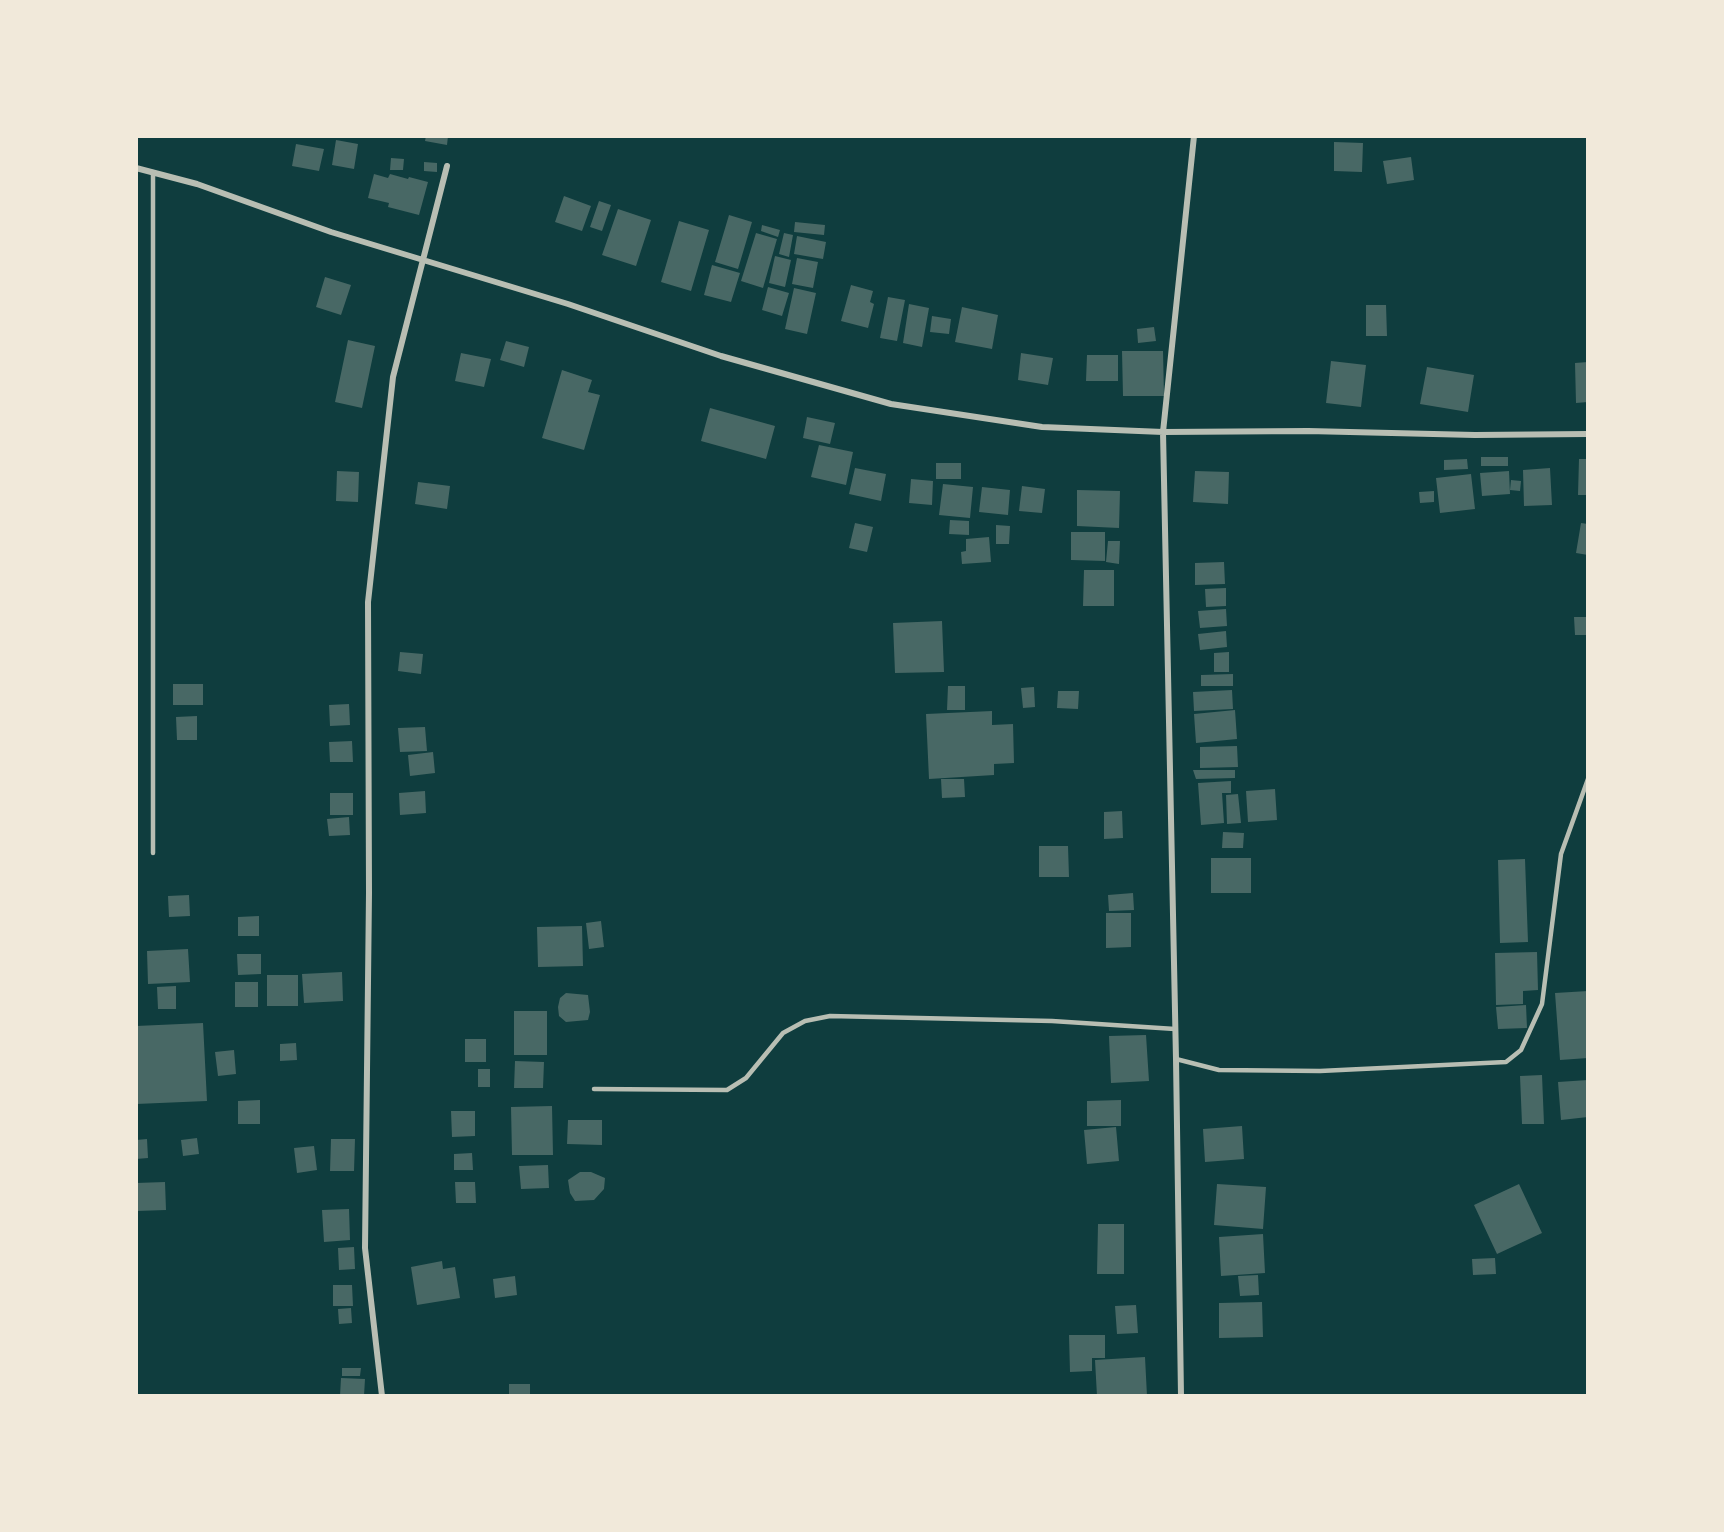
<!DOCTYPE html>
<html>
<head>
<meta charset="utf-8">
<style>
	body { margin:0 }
	#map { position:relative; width:1724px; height:1532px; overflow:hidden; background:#0f3d3e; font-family:"Fira Sans",sans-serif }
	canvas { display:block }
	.frame { position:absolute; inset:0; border:138px solid #f1e9da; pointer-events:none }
</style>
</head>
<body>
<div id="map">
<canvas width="1724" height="1532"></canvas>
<div class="frame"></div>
</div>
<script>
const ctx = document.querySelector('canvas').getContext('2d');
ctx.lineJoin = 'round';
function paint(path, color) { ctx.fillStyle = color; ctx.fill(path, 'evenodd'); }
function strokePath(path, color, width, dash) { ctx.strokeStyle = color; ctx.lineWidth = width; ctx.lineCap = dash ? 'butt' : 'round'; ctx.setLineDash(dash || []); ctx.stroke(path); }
paint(new Path2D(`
	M 426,136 L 448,136 L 447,145 L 425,141 Z
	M 336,140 L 358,144 L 354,169 L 332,165 Z
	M 1334,142 L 1363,143 L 1362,172 L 1334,171 Z
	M 296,144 L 324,149 L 319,171 L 292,166 Z
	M 1411,157 L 1414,180 L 1387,184 L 1383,161 Z
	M 391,158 L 404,159 L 403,170 L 390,170 Z
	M 424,162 L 437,163 L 437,172 L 424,171 Z
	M 374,174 L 388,178 L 390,174 L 408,179 L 409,177 L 428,182 L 419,215 L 388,207 L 389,203 L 368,198 Z
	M 564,196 L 591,206 L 582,231 L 555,222 Z
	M 599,201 L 611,205 L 602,231 L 590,227 Z
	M 618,209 L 651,220 L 636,266 L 602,255 Z
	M 729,215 L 752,222 L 738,269 L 715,262 Z
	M 679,221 L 709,230 L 691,291 L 661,282 Z
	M 795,222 L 825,225 L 824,235 L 794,232 Z
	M 762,225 L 780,230 L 778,237 L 761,231 Z
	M 756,233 L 777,239 L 763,288 L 741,281 Z
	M 784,233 L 793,235 L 789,257 L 779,254 Z
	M 797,236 L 826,242 L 823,259 L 794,254 Z
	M 775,256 L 791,260 L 785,287 L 769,283 Z
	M 797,258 L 818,262 L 813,288 L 792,284 Z
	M 712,265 L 740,273 L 731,302 L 704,295 Z
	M 325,277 L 351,285 L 341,315 L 316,307 Z
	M 851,285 L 873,291 L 870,302 L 874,304 L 868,328 L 841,321 Z
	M 768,287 L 789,293 L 782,316 L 762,310 Z
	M 794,288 L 816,293 L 807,334 L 785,329 Z
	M 888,297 L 905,300 L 897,341 L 880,338 Z
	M 909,304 L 929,308 L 922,347 L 903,343 Z
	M 1366,305 L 1386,305 L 1387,336 L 1366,336 Z
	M 962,307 L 998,315 L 992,349 L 955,342 Z
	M 932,316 L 951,319 L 949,334 L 930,332 Z
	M 1154,327 L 1156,341 L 1138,343 L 1137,329 Z
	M 348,340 L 375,346 L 362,408 L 335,402 Z
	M 506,341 L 529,347 L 524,367 L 500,360 Z
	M 1122,351 L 1163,351 L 1164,396 L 1123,396 Z
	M 461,353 L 491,359 L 484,387 L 455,381 Z
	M 1021,353 L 1053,358 L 1048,385 L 1018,380 Z
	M 1087,355 L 1118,355 L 1118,381 L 1086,381 Z
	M 1331,361 L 1366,365 L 1361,407 L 1326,403 Z
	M 1588,362 L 1588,402 L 1576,403 L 1575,363 Z
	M 1427,367 L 1474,375 L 1468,412 L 1420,404 Z
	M 562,370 L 592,380 L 588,392 L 600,395 L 584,450 L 542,438 Z
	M 710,408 L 775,426 L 766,459 L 701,441 Z
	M 807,417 L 835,423 L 830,444 L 803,438 Z
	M 819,445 L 853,452 L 846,485 L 811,477 Z
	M 1481,457 L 1508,457 L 1508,466 L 1481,466 Z
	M 1467,459 L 1468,469 L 1444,470 L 1444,460 Z
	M 1579,459 L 1588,459 L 1588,495 L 1578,495 Z
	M 936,463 L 961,463 L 961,479 L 936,479 Z
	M 855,468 L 886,474 L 881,501 L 849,494 Z
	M 1550,468 L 1552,505 L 1524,506 L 1523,470 Z
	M 337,471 L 359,472 L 358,502 L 336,501 Z
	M 1195,471 L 1229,472 L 1228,504 L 1193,502 Z
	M 1509,471 L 1510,494 L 1482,496 L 1480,473 Z
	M 1471,474 L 1475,509 L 1440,513 L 1436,478 Z
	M 911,479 L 933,481 L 932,505 L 909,503 Z
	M 1511,480 L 1521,481 L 1520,491 L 1510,490 Z
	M 418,482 L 450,486 L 447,509 L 415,504 Z
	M 943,484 L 973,487 L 970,518 L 939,515 Z
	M 1022,486 L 1045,489 L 1042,513 L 1019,511 Z
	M 982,487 L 1010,490 L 1008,515 L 979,512 Z
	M 1077,490 L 1120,491 L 1119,528 L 1077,526 Z
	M 1434,491 L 1434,502 L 1420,503 L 1419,492 Z
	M 950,520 L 969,521 L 969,535 L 949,534 Z
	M 855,523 L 873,527 L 867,552 L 849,548 Z
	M 1581,523 L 1588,524 L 1588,555 L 1576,553 Z
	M 996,525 L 1010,526 L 1009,544 L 996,544 Z
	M 1071,532 L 1105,532 L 1105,561 L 1071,560 Z
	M 989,537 L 991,562 L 962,564 L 961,552 L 966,551 L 966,539 Z
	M 1108,541 L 1120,541 L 1119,564 L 1106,562 Z
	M 1224,562 L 1225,584 L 1195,585 L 1195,563 Z
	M 1084,570 L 1114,570 L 1114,606 L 1083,606 Z
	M 1226,588 L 1226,606 L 1206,607 L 1205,589 Z
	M 1226,609 L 1227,626 L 1200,628 L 1198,611 Z
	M 1574,617 L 1588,617 L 1588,635 L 1575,635 Z
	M 942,621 L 944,672 L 895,673 L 893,623 Z
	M 1226,631 L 1227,647 L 1200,650 L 1198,634 Z
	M 400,652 L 423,654 L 421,674 L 398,671 Z
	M 1229,652 L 1229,672 L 1214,672 L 1214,653 Z
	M 1233,674 L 1233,686 L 1201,686 L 1201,675 Z
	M 173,684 L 203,684 L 203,705 L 173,705 Z
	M 948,686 L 965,686 L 965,710 L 947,710 Z
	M 1034,687 L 1035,707 L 1023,708 L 1021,688 Z
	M 1232,690 L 1233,709 L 1194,711 L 1193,692 Z
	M 1058,691 L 1079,691 L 1078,709 L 1057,708 Z
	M 349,704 L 350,725 L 330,726 L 329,705 Z
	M 1235,710 L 1237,739 L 1196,743 L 1194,714 Z
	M 992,711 L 992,725 L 1013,724 L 1014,763 L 994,764 L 994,775 L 929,779 L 926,714 Z
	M 197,716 L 197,740 L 177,740 L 176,717 Z
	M 425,727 L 427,751 L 400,752 L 398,728 Z
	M 352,741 L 353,762 L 330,762 L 329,742 Z
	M 1237,746 L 1238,767 L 1200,768 L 1200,747 Z
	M 433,752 L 435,773 L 410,776 L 408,755 Z
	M 1193,770 L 1235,770 L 1235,778 L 1196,779 Z
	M 941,779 L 964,779 L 965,797 L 942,798 Z
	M 1231,781 L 1231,793 L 1222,793 L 1224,823 L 1201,825 L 1198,783 Z
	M 1275,789 L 1277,820 L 1248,822 L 1246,791 Z
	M 425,791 L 426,813 L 400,815 L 399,793 Z
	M 330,793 L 353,793 L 353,815 L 330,815 Z
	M 1238,794 L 1241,823 L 1227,824 L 1226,795 Z
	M 1122,811 L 1123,838 L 1104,839 L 1104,812 Z
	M 349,817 L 350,835 L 329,836 L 327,819 Z
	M 1223,832 L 1244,833 L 1243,848 L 1222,848 Z
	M 1039,846 L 1068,846 L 1069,877 L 1039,877 Z
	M 1211,858 L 1251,858 L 1251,893 L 1211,893 Z
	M 1525,859 L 1528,942 L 1500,943 L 1498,860 Z
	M 1133,893 L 1134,910 L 1109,911 L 1108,895 Z
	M 189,895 L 190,916 L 169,917 L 168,896 Z
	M 1106,913 L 1131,913 L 1131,947 L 1106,948 Z
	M 259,916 L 259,936 L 238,936 L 238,917 Z
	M 601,921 L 604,947 L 589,949 L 586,923 Z
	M 582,926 L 583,966 L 538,967 L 537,927 Z
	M 188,949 L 190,982 L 148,984 L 147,951 Z
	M 1537,952 L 1538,990 L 1523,991 L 1523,1004 L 1496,1005 L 1495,953 Z
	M 237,954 L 261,954 L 261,974 L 238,975 Z
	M 342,972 L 343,1001 L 304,1003 L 302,974 Z
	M 267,975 L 298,975 L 298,1006 L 267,1006 Z
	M 235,982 L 258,982 L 258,1007 L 235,1007 Z
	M 176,986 L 176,1009 L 158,1009 L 157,987 Z
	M 1588,991 L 1588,1058 L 1560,1060 L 1555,993 Z
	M 566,993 L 588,995 L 590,1012 L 588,1020 L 566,1022 L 559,1016 L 558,1007 L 560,998 Z
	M 1526,1005 L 1527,1028 L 1498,1029 L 1496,1007 Z
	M 514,1011 L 547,1011 L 547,1055 L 514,1055 Z
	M 203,1023 L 207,1101 L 136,1104 L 136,1026 Z
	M 1146,1035 L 1149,1081 L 1111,1083 L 1109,1036 Z
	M 465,1039 L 486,1039 L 486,1062 L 465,1062 Z
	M 296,1043 L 297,1060 L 280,1061 L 280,1044 Z
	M 234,1050 L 236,1074 L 218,1076 L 215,1052 Z
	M 515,1061 L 544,1062 L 543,1088 L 514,1088 Z
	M 478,1069 L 490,1069 L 490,1087 L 478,1087 Z
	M 1542,1075 L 1544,1124 L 1522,1124 L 1520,1076 Z
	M 1588,1080 L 1588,1117 L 1561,1120 L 1558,1082 Z
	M 260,1100 L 260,1124 L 238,1124 L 238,1101 Z
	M 1121,1100 L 1121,1126 L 1087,1126 L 1087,1101 Z
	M 552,1106 L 553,1155 L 512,1155 L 511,1107 Z
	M 451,1111 L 475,1111 L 475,1136 L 452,1137 Z
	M 568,1120 L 602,1120 L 602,1145 L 567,1144 Z
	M 1242,1126 L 1244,1159 L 1205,1162 L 1203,1129 Z
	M 1116,1127 L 1119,1161 L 1087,1164 L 1084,1130 Z
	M 197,1138 L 199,1154 L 183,1156 L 181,1140 Z
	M 147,1139 L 148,1158 L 136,1159 L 136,1140 Z
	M 331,1139 L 355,1139 L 354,1171 L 330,1171 Z
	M 314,1146 L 317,1170 L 297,1173 L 294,1148 Z
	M 472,1153 L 473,1170 L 454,1170 L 454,1154 Z
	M 548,1165 L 549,1188 L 521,1189 L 519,1166 Z
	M 580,1172 L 591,1172 L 605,1178 L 604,1189 L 594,1200 L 575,1201 L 570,1193 L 568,1180 Z
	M 165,1182 L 166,1210 L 136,1211 L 136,1183 Z
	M 455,1182 L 475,1182 L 476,1203 L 456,1203 Z
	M 1217,1184 L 1266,1187 L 1263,1229 L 1214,1225 Z
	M 1519,1184 L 1542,1233 L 1497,1254 L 1474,1205 Z
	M 349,1209 L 350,1240 L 324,1242 L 322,1210 Z
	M 1098,1224 L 1124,1224 L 1124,1274 L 1097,1274 Z
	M 1263,1234 L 1265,1273 L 1221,1276 L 1219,1237 Z
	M 354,1247 L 355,1269 L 339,1270 L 338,1248 Z
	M 1495,1258 L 1496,1274 L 1473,1275 L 1472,1259 Z
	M 442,1261 L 443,1269 L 455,1267 L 460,1298 L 417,1305 L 411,1267 Z
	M 1258,1275 L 1259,1295 L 1240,1296 L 1238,1276 Z
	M 515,1276 L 517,1295 L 495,1298 L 493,1279 Z
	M 333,1285 L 352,1285 L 353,1306 L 333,1306 Z
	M 1262,1302 L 1263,1337 L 1219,1338 L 1219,1303 Z
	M 1136,1305 L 1138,1333 L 1117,1334 L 1115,1306 Z
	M 351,1308 L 352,1323 L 339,1324 L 338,1309 Z
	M 1069,1335 L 1105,1335 L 1105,1358 L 1092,1358 L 1092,1371 L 1070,1372 Z
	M 1145,1357 L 1147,1396 L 1097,1396 L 1095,1360 Z
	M 342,1368 L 361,1368 L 360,1376 L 342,1376 Z
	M 341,1378 L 365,1379 L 364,1396 L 340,1396 Z
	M 509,1384 L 530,1384 L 530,1396 L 509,1396 Z`), '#486865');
strokePath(new Path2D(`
	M 153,853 L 153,172
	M 1176,1059 L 1219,1070 L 1320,1071 L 1506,1062 L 1521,1050 L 1542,1004 L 1561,854 L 1588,779
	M 594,1089 L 727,1090 L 746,1078 L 783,1033 L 805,1021 L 830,1016 L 1052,1021 L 1175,1029`), '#b8beb3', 4.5);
strokePath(new Path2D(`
	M 136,168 L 197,184 L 331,232 L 568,304 L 721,356 L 891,404 L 1042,427 L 1163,432 L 1308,431 L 1475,435 L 1588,434
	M 382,1396 L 365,1248 L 369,893 L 368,602 L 393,377 L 447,166
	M 1181,1396 L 1176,1059 L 1163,432 L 1194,136`), '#b8beb3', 6);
</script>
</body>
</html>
